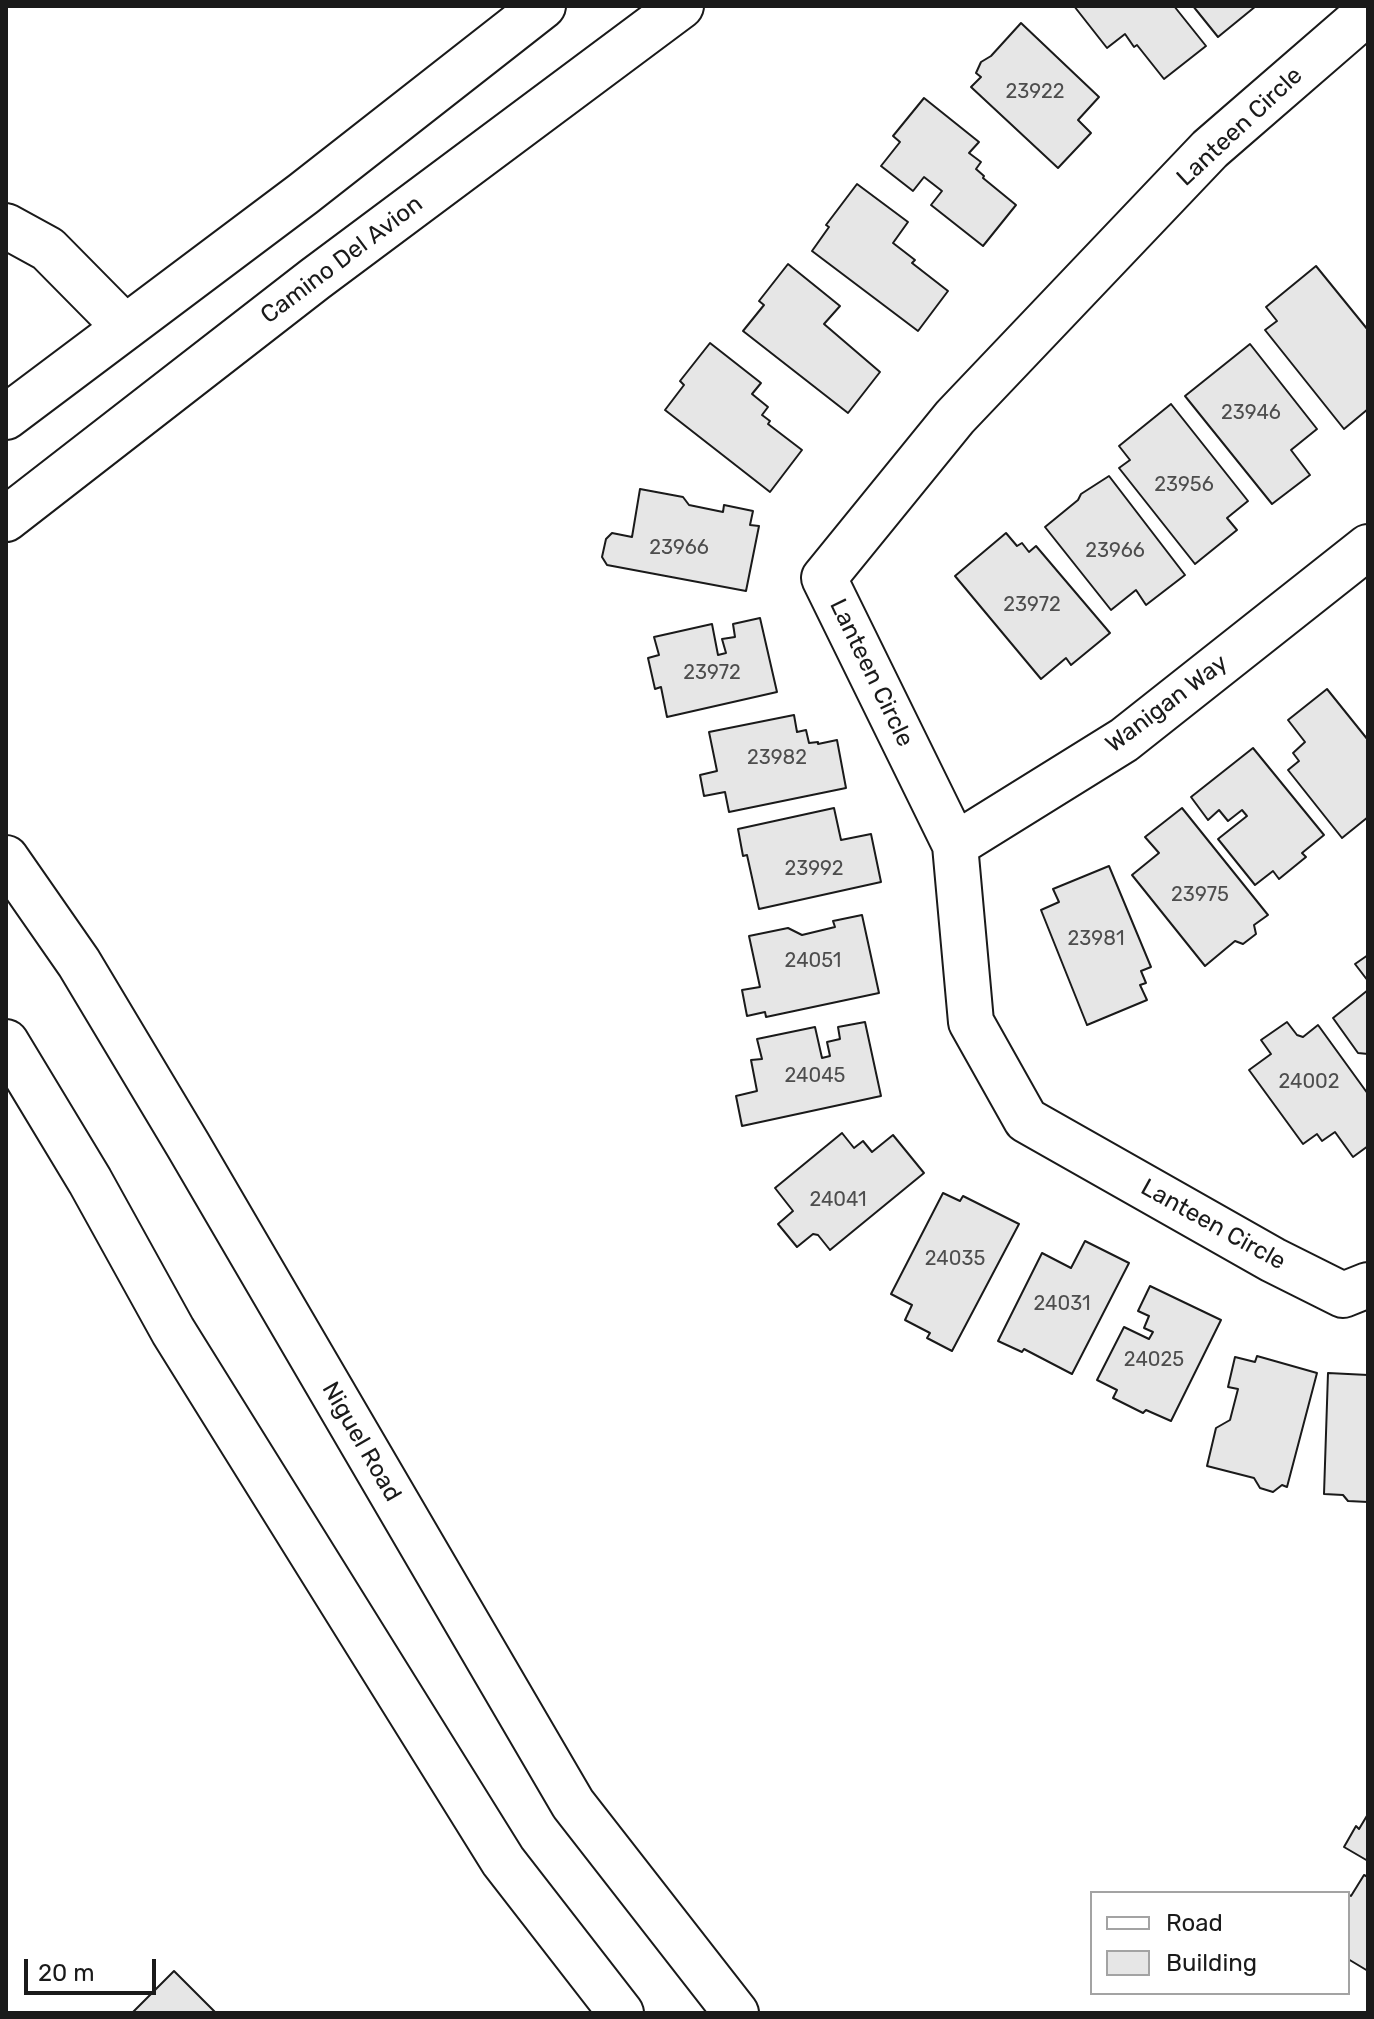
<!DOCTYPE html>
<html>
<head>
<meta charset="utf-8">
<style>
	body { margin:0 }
	#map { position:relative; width:1374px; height:2019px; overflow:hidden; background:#fff; font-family:Rubik,sans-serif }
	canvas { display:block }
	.frame { position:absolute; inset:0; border:8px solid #1a1a1a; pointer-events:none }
	.legend { position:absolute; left:1090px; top:1891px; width:260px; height:104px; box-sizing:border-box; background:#fff; border:2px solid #a3a3a3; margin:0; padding:10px 14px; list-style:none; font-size:24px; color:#1a1a1a }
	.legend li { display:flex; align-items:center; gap:16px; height:40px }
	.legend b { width:40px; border:2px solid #a3a3a3 }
	.scale { position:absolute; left:24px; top:1959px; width:132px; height:36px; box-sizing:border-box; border:4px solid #1a1a1a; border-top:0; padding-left:10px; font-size:24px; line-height:28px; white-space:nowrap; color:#1a1a1a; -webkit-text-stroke:6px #fff; paint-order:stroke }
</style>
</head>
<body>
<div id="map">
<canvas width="1374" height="2019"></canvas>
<div class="frame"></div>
<ul class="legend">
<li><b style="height:10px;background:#fff"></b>Road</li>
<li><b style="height:22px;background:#e6e6e6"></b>Building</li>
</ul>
<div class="scale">20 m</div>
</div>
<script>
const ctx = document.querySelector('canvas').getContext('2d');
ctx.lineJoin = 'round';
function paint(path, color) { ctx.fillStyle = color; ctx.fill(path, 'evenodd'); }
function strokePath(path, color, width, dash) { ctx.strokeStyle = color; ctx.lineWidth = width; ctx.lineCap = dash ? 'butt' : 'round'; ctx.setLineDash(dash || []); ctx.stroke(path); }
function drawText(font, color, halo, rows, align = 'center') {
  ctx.font = font + ' Rubik,sans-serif'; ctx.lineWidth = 6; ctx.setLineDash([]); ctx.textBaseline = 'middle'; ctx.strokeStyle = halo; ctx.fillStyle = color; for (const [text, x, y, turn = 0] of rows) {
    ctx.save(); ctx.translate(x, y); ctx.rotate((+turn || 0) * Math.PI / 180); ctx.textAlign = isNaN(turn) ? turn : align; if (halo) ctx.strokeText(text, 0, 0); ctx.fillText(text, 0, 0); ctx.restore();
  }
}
const building = new Path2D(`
	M 1074,6 L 1174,6 L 1206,46 L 1164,79 L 1137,45 L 1134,47 L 1125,34 L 1107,48 Z
	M 1193,6 L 1256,6 L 1218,37 Z
	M 1021,23 L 1099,97 L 1078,120 L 1091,133 L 1058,168 L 971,87 L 981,77 L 976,73 L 981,62 L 991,56 Z
	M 924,98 L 979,142 L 969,153 L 981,162 L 976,169 L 984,176 L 983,178 L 1016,205 L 983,246 L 931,205 L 942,191 L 924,177 L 913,191 L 881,166 L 900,142 L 893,136 Z
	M 857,184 L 908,222 L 893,243 L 915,260 L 912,263 L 948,291 L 918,331 L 812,251 L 829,227 L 826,225 Z
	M 788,264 L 840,306 L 824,324 L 880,372 L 848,413 L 743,331 L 764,305 L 759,301 Z
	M 1316,266 L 1368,330 L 1368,409 L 1344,429 L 1265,330 L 1277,321 L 1266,307 Z
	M 710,343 L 761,383 L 752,394 L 768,407 L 762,415 L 770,421 L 768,424 L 802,450 L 770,492 L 665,410 L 684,385 L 680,381 Z
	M 1250,344 L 1317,429 L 1291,450 L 1310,475 L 1272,504 L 1185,396 Z
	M 1171,404 L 1248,501 L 1227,518 L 1237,530 L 1195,564 L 1119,468 L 1130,460 L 1119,446 Z
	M 1109,476 L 1185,575 L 1146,605 L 1136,590 L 1111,610 L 1045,527 L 1078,500 L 1081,494 Z
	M 640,489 L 683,497 L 689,505 L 723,512 L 724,505 L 753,511 L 750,525 L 759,526 L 746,591 L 607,565 L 602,557 L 606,539 L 612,533 L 632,537 Z
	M 1006,533 L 1017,546 L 1022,543 L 1029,552 L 1036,546 L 1110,633 L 1071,665 L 1066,658 L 1041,679 L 955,576 Z
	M 760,618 L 777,692 L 667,717 L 661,687 L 655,689 L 648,658 L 659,655 L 654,637 L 712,624 L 718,655 L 726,653 L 722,639 L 735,637 L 733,624 Z
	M 1327,689 L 1368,740 L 1368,817 L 1342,838 L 1288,770 L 1299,761 L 1293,753 L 1305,742 L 1288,720 Z
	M 794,715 L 797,732 L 806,730 L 809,743 L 818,742 L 818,744 L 837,740 L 846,788 L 729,812 L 725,792 L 704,796 L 700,775 L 717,771 L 709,732 Z
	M 1253,748 L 1324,835 L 1302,853 L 1306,857 L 1279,879 L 1273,871 L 1255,885 L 1218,839 L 1247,816 L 1242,810 L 1228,821 L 1219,810 L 1208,820 L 1191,797 Z
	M 834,808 L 841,840 L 871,834 L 881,882 L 759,909 L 747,855 L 743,856 L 738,829 Z
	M 1182,808 L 1268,915 L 1254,925 L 1256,934 L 1243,944 L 1235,941 L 1205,966 L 1132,875 L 1159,853 L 1145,837 Z
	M 1109,866 L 1151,967 L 1141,971 L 1146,983 L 1140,985 L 1147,1000 L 1087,1025 L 1041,910 L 1059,902 L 1053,889 Z
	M 862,915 L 879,993 L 766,1017 L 765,1012 L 747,1016 L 742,990 L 760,987 L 749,936 L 788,928 L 802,935 L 835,927 L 833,921 Z
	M 1368,955 L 1368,981 L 1355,964 Z
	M 1368,990 L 1368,1054 L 1358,1053 L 1333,1018 Z
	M 865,1022 L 881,1096 L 742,1126 L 736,1096 L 757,1091 L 751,1060 L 762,1059 L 757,1039 L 815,1027 L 822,1058 L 830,1056 L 827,1042 L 840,1039 L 838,1027 Z
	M 1287,1022 L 1297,1035 L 1303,1037 L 1318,1025 L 1368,1094 L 1368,1146 L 1353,1157 L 1335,1132 L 1322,1141 L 1317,1134 L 1303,1144 L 1249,1070 L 1271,1054 L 1261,1040 Z
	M 842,1133 L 854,1148 L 863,1141 L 872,1152 L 893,1135 L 924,1173 L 830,1250 L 818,1235 L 813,1234 L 797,1247 L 778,1224 L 793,1211 L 775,1188 Z
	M 943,1193 L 960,1201 L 963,1196 L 1019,1224 L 952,1351 L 927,1338 L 930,1333 L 905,1320 L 912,1305 L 891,1294 Z
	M 1085,1241 L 1129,1263 L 1072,1374 L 1024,1349 L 1022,1352 L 998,1341 L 1042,1253 L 1071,1268 Z
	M 1150,1286 L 1221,1320 L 1171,1421 L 1146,1410 L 1143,1413 L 1113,1398 L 1117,1390 L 1097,1380 L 1124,1327 L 1149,1339 L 1153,1332 L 1144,1328 L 1149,1316 L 1138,1311 Z
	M 1257,1356 L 1317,1373 L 1287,1487 L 1282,1485 L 1273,1492 L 1260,1488 L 1254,1478 L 1207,1466 L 1216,1428 L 1230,1420 L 1238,1389 L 1228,1387 L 1235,1357 L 1255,1362 Z
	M 1328,1373 L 1368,1375 L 1368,1502 L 1348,1501 L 1343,1495 L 1324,1494 Z
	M 1368,1814 L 1368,1861 L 1344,1847 L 1356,1826 L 1359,1829 Z
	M 1364,1875 L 1368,1877 L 1368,1971 L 1348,1959 L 1348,1894 L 1351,1896 Z
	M 174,1971 L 216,2013 L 132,2013 Z`);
paint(building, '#e6e6e6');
strokePath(building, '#1a1a1a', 2);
const minor = new Path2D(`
	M 1368,12 L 1210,149 L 955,417 L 824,578 L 955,845 L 971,1022 L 1026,1120 L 1273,1260 L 1343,1295 L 1368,1285
	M 6,226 L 48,249 L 125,327
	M 955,845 L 1124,740 L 1368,547`);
const major = new Path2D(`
	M 6,417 L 303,194 L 543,6
	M 6,519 L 315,279 L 681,6
	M 6,858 L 79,963 L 188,1145 L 573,1804 L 736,2013
	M 6,1042 L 90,1181 L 173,1331 L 503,1861 L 621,2013`);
strokePath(minor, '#1a1a1a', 48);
strokePath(major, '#1a1a1a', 48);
strokePath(minor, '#fff', 44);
strokePath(major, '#fff', 44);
drawText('20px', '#4d4d4d', null, [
	["23922",1035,92],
	["23946",1251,413],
	["23956",1184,485],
	["23966",679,548],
	["23966",1115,551],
	["23972",1032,605],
	["23972",712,673],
	["23982",777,758],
	["23992",814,869],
	["23975",1200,895],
	["23981",1096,939],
	["24051",813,961],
	["24045",815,1076],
	["24002",1309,1082],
	["24041",838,1200],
	["24035",955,1259],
	["24031",1062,1304],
	["24025",1154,1360]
]);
drawText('24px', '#1a1a1a', '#fff', [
	["Lanteen Circle",1240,127,-43],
	["Camino Del Avion",342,260,-37],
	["Lanteen Circle",871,673,64],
	["Wanigan Way",1167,704,-37],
	["Lanteen Circle",1213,1225,29],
	["Niguel Road",361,1442,60]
]);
</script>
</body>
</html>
